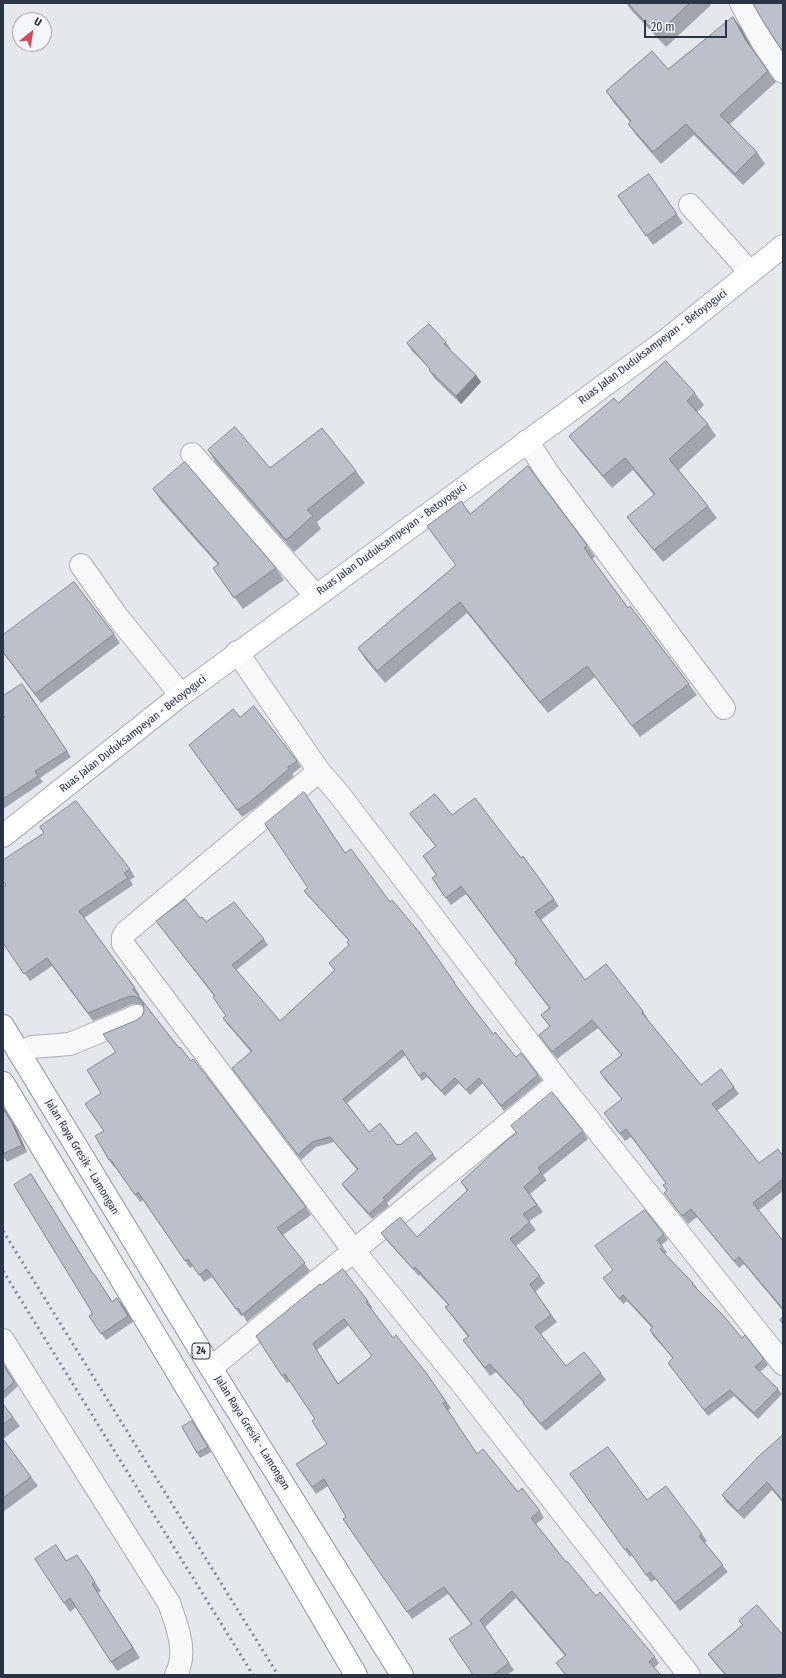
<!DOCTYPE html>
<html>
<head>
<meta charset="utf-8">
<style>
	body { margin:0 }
	#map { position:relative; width:786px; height:1678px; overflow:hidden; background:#e4e7ec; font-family:"Fira Sans Condensed",sans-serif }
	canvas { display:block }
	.frame { position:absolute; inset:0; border:4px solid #2b3445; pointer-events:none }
	.north { position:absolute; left:12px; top:12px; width:40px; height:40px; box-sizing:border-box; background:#f4f6f9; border:1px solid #a4a8b1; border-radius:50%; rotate:30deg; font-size:11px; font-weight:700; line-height:16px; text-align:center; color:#2b3445 }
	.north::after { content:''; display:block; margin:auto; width:14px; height:18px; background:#d1495b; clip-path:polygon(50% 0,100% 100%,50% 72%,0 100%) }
	.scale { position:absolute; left:644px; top:20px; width:83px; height:18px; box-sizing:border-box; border:2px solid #2b3445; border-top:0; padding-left:5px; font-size:12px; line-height:14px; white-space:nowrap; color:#2b3445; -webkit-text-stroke:3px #f4f6f9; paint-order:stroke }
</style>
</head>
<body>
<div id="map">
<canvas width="786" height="1678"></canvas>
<div class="frame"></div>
<div class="north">U</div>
<div class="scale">20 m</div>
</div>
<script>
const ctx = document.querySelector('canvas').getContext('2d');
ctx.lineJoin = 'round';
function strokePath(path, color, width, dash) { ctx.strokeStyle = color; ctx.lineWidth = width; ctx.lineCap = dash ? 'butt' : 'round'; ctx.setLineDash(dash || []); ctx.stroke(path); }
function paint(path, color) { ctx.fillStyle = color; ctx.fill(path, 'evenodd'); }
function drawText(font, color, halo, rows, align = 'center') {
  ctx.font = font + ' "Fira Sans Condensed",sans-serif'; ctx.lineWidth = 3.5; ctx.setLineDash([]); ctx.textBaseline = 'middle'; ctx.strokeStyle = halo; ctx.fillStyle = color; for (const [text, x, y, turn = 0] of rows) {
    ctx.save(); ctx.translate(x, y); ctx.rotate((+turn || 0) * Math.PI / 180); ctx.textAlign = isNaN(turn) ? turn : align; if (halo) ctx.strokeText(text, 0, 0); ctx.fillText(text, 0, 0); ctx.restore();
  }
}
const street = new Path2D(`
	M 741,3 L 763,43 L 783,72
	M 690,205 L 750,272
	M 527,441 L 548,473 L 724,708
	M 192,454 L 315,595
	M 81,565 L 116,615 L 181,695
	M 237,652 L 319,771 L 339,794 L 559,1082 L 783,1364
	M 319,771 L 126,932 L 123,937 L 123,944 L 354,1251 L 463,1385 L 689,1675
	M 19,1053 L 32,1047 L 70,1044 L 137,1016
	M 3,1340 L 169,1603 C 177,1626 188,1652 176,1675
	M 211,1368 L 559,1082`);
const secondary = new Path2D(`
	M 3,836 L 181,695 L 665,341 L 783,246`);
const highway = new Path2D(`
	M 3,1026 L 211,1368 L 402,1675
	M 3,1083 L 220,1443 L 356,1675`);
strokePath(street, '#a9aeb7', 24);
strokePath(secondary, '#a9aeb7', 24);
strokePath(highway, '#8b94a3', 24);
strokePath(street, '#f7f8fa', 22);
strokePath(secondary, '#fff', 22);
strokePath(highway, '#fff', 22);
strokePath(new Path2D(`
	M 3,1231 L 278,1675
	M 3,1271 L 253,1675`), '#7d8696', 3, [2, 4]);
paint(new Path2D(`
	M 626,3 L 709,3 L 711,5 L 666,47 L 631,10 Z
	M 733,17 L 741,28 L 752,48 L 776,82 L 730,124 L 757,152 L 765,164 L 743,185 L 694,135 L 661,164 L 636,135 L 628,124 L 630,122 L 614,103 L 606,91 L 668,69 Z
	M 649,174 L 683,223 L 653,245 L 618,196 Z
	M 446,342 L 451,349 L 450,350 L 476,375 L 481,382 L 461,404 L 434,378 L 429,370 L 430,369 L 412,351 L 407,343 Z
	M 695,393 L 704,405 L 697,412 L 708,424 L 716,436 L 679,470 L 708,506 L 717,518 L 663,562 L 636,529 L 627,517 L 654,495 L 633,470 L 612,488 L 578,448 L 569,436 L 618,403 Z
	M 208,450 L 270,468 L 356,471 L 365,483 L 317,522 L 321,529 L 294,552 L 216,463 Z
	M 153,489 L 276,568 L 284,580 L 243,609 L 213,568 L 218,565 L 161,501 Z
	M 470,514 L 587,545 L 595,557 L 592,559 L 628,608 L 689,684 L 697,695 L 640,737 L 595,677 L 548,713 L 467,613 L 385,683 L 365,659 L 358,648 L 456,565 L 427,526 Z
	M 114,634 L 120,643 L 41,703 L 3,653 L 3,635 Z
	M 27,690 L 71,757 L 40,778 L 43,782 L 3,809 L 3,718 Z
	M 240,717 L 297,761 L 301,767 L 292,774 L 294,776 L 254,809 L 242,817 L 189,745 Z
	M 410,814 L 452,815 L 521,858 L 523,856 L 559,906 L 541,920 L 585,980 L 643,1011 L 648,1019 L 648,1020 L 701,1085 L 734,1087 L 739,1094 L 717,1111 L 759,1163 L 783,1156 L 783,1191 L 759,1210 L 783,1241 L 783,1311 L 744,1264 L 739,1268 L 697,1217 L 688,1224 L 664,1193 L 667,1191 L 663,1185 L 666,1183 L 631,1137 L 625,1141 L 604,1113 L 622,1099 L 605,1080 L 600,1072 L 621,1055 L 598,1028 L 557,1059 L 539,1035 L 550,1027 L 541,1015 L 549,1008 L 521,971 L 515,963 L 517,962 L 466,894 L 451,905 L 437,886 L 436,875 L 423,856 L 436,847 Z
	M 345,853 L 390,902 L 419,932 L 458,988 L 457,988 L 493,1034 L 516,1057 L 538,1075 L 542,1080 L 504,1111 L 483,1083 L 470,1095 L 459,1083 L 445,1096 L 427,1077 L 422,1081 L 406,1055 L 347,1103 L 369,1132 L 397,1145 L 433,1154 L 437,1159 L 418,1174 L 387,1203 L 389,1206 L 372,1219 L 345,1189 L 342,1184 L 357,1170 L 334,1142 L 316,1147 L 301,1160 L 236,1073 L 251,1052 L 227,1024 L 223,1018 L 226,1016 L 214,996 L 156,921 L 200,918 L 206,922 L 264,939 L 268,945 L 236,970 L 280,1021 L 335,971 L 329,963 L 349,945 L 349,941 L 308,896 L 304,891 Z
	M 130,869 L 135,877 L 130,880 L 133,885 L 84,918 L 140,995 L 138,996 L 306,1207 L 311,1215 L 283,1235 L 310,1271 L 247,1322 L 243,1315 L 241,1316 L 212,1277 L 204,1282 L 193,1266 L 190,1268 L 143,1200 L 140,1202 L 115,1167 L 114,1167 L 109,1160 L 104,1132 L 101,1093 L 116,1052 L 137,1020 L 142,1016 L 144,1011 L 143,1006 L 138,1004 L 133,1004 L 93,1021 L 52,966 L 30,981 L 3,943 Z
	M 3,1107 L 17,1130 L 27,1152 L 7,1162 L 3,1156 Z
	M 583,1131 L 588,1139 L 543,1175 L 547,1180 L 530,1194 L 543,1212 L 529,1221 L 536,1230 L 516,1246 L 545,1283 L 535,1292 L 557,1322 L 541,1334 L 566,1366 L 601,1373 L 606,1380 L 546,1431 L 528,1410 L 523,1402 L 496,1372 L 490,1376 L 463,1340 L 468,1337 L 445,1307 L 448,1305 L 420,1275 L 419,1276 L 386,1240 L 381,1233 L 417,1237 L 467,1191 L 461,1182 Z
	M 31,1174 L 93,1274 L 98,1280 L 112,1301 L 117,1298 L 133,1322 L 106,1340 L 89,1316 L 93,1314 Z
	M 664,1234 L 668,1240 L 661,1245 L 667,1252 L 665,1254 L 693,1283 L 697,1288 L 696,1289 L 742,1338 L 764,1359 L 768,1365 L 760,1372 L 778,1389 L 782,1394 L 758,1419 L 734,1396 L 708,1416 L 668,1363 L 673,1358 L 653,1336 L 650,1330 L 652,1328 L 627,1301 L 623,1304 L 603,1278 Z
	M 321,1285 L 368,1301 L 372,1307 L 371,1308 L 393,1338 L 427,1374 L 451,1408 L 448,1410 L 477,1454 L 540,1511 L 544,1518 L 536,1524 L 566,1562 L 596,1596 L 655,1657 L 659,1663 L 654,1668 L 661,1675 L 565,1675 L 556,1663 L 565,1656 L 516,1598 L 485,1627 L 514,1670 L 507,1675 L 473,1675 L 471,1624 L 448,1594 L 412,1619 L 343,1519 L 346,1517 L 328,1486 L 316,1494 L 296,1464 L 327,1444 L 315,1419 L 290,1381 L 287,1383 L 282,1376 ZM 349,1325 L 372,1356 L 338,1383 L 317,1350 Z
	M 3,1363 L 18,1386 L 5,1398 L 3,1396 Z
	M 3,1404 L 20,1426 L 3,1439 L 38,1486 L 3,1512 Z
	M 192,1421 L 211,1452 L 200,1458 L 197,1453 Z
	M 783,1435 L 783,1503 L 772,1490 L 744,1519 L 727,1503 L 722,1495 Z
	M 570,1474 L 647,1500 L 702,1534 L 707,1541 L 705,1543 L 728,1572 L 680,1611 L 656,1579 L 651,1582 L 632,1555 L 630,1557 Z
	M 77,1555 L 101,1591 L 98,1593 L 140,1658 L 117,1671 L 76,1607 L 70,1612 L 64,1603 L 67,1561 Z
	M 739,1621 L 783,1675 L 725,1675 L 713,1661 L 708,1654 L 742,1625 Z`), '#a1a5ae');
paint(new Path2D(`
	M 733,17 L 741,28 L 753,50 L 745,39 Z
	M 476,375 L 481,382 L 461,404 L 456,396 Z
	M 3,1107 L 17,1130 L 27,1152 L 22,1145 L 3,1108 Z
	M 31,1174 L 35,1181 L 97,1281 L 93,1274 Z
	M 117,1298 L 122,1304 L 133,1322 L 128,1316 Z
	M 92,1584 L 98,1593 L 140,1658 L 133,1648 Z`), '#83868d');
const building = new Path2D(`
	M 628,3 L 690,3 L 657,34 Z
	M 753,3 L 783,3 L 783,52 L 764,23 Z
	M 733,17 L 745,39 L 768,71 L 720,115 L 757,152 L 735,174 L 686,124 L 653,152 L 628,124 L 631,121 L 606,91 L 652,51 L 668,69 Z
	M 649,174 L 677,214 L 646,236 L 618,196 Z
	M 429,324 L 446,342 L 444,344 L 476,375 L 456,396 L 429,370 L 430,369 L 407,343 Z
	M 666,361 L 695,393 L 687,401 L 708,424 L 669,459 L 708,506 L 654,550 L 627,517 L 655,494 L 625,458 L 603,476 L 569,436 L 614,398 L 618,403 Z
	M 235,427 L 270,468 L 322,428 L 356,471 L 307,510 L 313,516 L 286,540 L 208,450 Z
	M 185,462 L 276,568 L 234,598 L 213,568 L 219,564 L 153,489 Z
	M 528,466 L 587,545 L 584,548 L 628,608 L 630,606 L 689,684 L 632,726 L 587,666 L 540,702 L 460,602 L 377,671 L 358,648 L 456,565 L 427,526 L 461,501 L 470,514 Z
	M 74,582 L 114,634 L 35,694 L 3,652 L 3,635 Z
	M 22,684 L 67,751 L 35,771 L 38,776 L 3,799 L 3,718 L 5,717 L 3,715 L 3,696 Z
	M 254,706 L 297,761 L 288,767 L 289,769 L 250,802 L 237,810 L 189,745 L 233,709 L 240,717 Z
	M 304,792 L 345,853 L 351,849 L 390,902 L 392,900 L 419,932 L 455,983 L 454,983 L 493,1034 L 495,1032 L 516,1057 L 521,1053 L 538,1075 L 501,1106 L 479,1078 L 466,1090 L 455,1078 L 441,1091 L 424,1072 L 419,1076 L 402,1050 L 343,1099 L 369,1132 L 380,1123 L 397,1145 L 399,1144 L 400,1145 L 416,1132 L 433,1154 L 414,1169 L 383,1198 L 385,1200 L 369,1214 L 342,1184 L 358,1169 L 330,1137 L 312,1142 L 298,1155 L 232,1068 L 252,1051 L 223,1018 L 226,1016 L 213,997 L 215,996 L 156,921 L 185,899 L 200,918 L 202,917 L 206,922 L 234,902 L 264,939 L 232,965 L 280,1021 L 335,970 L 329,963 L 349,945 L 347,942 L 349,940 L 304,891 L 308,888 L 265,824 Z
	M 435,794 L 452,815 L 475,798 L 521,858 L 523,856 L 554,899 L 535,912 L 585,980 L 606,964 L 643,1011 L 642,1013 L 701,1085 L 721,1069 L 734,1087 L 712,1104 L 759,1163 L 778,1149 L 783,1156 L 783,1179 L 753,1203 L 783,1241 L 783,1309 L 739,1257 L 734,1261 L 691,1209 L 682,1216 L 664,1193 L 667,1190 L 663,1185 L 666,1183 L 626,1129 L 620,1134 L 604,1113 L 622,1099 L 600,1072 L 622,1055 L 592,1020 L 552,1052 L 539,1035 L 550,1026 L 541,1015 L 550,1008 L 515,963 L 517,961 L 461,886 L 446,898 L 432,878 L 437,875 L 423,856 L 436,846 L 410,814 Z
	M 76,801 L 130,869 L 124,873 L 128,878 L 79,911 L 135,988 L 133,989 L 179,1048 L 180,1047 L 191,1061 L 193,1059 L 205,1074 L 306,1207 L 277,1228 L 305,1263 L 242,1315 L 238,1308 L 236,1309 L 207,1269 L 199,1275 L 188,1259 L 185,1261 L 138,1192 L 135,1195 L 110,1159 L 109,1160 L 95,1136 L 104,1131 L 85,1104 L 101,1093 L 87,1070 L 116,1052 L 103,1034 L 137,1020 L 142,1016 L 144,1011 L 143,1003 L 139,998 L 133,996 L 127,997 L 88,1013 L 47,958 L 24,974 L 3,943 L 3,887 L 6,885 L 3,881 L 3,860 L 44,833 L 40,827 Z
	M 552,1092 L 583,1131 L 538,1168 L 541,1172 L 524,1187 L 537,1205 L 523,1214 L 530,1222 L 510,1239 L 540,1276 L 530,1284 L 551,1315 L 535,1327 L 566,1366 L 584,1352 L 601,1373 L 541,1424 L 523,1403 L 524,1402 L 490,1364 L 485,1368 L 463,1340 L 469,1336 L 445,1307 L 449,1305 L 415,1267 L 413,1269 L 381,1233 L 400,1217 L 417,1237 L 468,1190 L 461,1182 L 508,1139 L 517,1133 L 511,1126 Z
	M 3,1108 L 12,1123 L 22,1145 L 3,1154 Z
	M 31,1174 L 93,1274 L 94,1274 L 112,1302 L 117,1298 L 128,1316 L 101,1334 L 89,1316 L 93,1314 L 14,1185 Z
	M 645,1210 L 664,1234 L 657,1240 L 663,1247 L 660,1249 L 693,1283 L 692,1284 L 722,1314 L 742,1338 L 745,1335 L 764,1359 L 755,1367 L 778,1389 L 754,1413 L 730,1390 L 704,1410 L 668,1363 L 673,1358 L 650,1330 L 653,1327 L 623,1295 L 619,1299 L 603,1278 L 613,1270 L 595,1246 Z
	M 343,1269 L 368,1301 L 366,1302 L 393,1338 L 396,1335 L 427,1374 L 446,1402 L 443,1403 L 477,1454 L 483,1449 L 518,1492 L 522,1488 L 540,1511 L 531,1518 L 566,1562 L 567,1561 L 596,1596 L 600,1592 L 655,1657 L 649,1662 L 661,1675 L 566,1675 L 556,1663 L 566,1655 L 512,1591 L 480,1620 L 509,1663 L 493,1675 L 473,1675 L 449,1639 L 472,1624 L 444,1587 L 407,1612 L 343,1519 L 346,1517 L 324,1479 L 312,1487 L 296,1464 L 327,1444 L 312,1421 L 315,1419 L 285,1374 L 282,1376 L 256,1336 L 320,1284 L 321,1285 ZM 344,1319 L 372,1356 L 338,1384 L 313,1344 Z
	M 783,1317 L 783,1324 L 780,1320 Z
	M 3,1364 L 14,1382 L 3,1392 Z
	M 3,1404 L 13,1417 L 3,1425 Z
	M 192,1421 L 208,1447 L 197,1453 L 182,1427 Z
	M 783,1435 L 783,1501 L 767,1482 L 738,1511 L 722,1495 L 759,1456 Z
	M 3,1439 L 31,1477 L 3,1498 Z
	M 608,1447 L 647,1500 L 666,1486 L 702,1534 L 699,1536 L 723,1565 L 675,1603 L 650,1572 L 646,1575 L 627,1548 L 625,1550 L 570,1474 Z
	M 56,1545 L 66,1561 L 77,1555 L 95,1582 L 92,1584 L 133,1648 L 111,1662 L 70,1598 L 64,1603 L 35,1559 Z
	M 757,1605 L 783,1635 L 783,1675 L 726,1675 L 708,1654 L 743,1625 L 739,1621 Z`);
paint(building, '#bbc0ca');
strokePath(building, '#83868d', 1);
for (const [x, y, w] of [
	[201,1351,18]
]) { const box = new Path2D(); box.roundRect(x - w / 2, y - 8, w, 16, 3); ctx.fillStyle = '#f4f6f9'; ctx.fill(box); strokePath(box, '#2b3445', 1); }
drawText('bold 10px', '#2b3445', null, [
	["24",201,1351]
]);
drawText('11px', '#2b3445', '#f4f6f9', [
	["Ruas Jalan Duduksampeyan - Betoyoguci",653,347,-37],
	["Ruas Jalan Duduksampeyan - Betoyoguci",392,539,-36],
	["Ruas Jalan Duduksampeyan - Betoyoguci",133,734,-38],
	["Jalan Raya Gresik - Lamongan",82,1157,59],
	["Jalan Raya Gresik - Lamongan",252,1433,58]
]);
</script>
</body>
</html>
